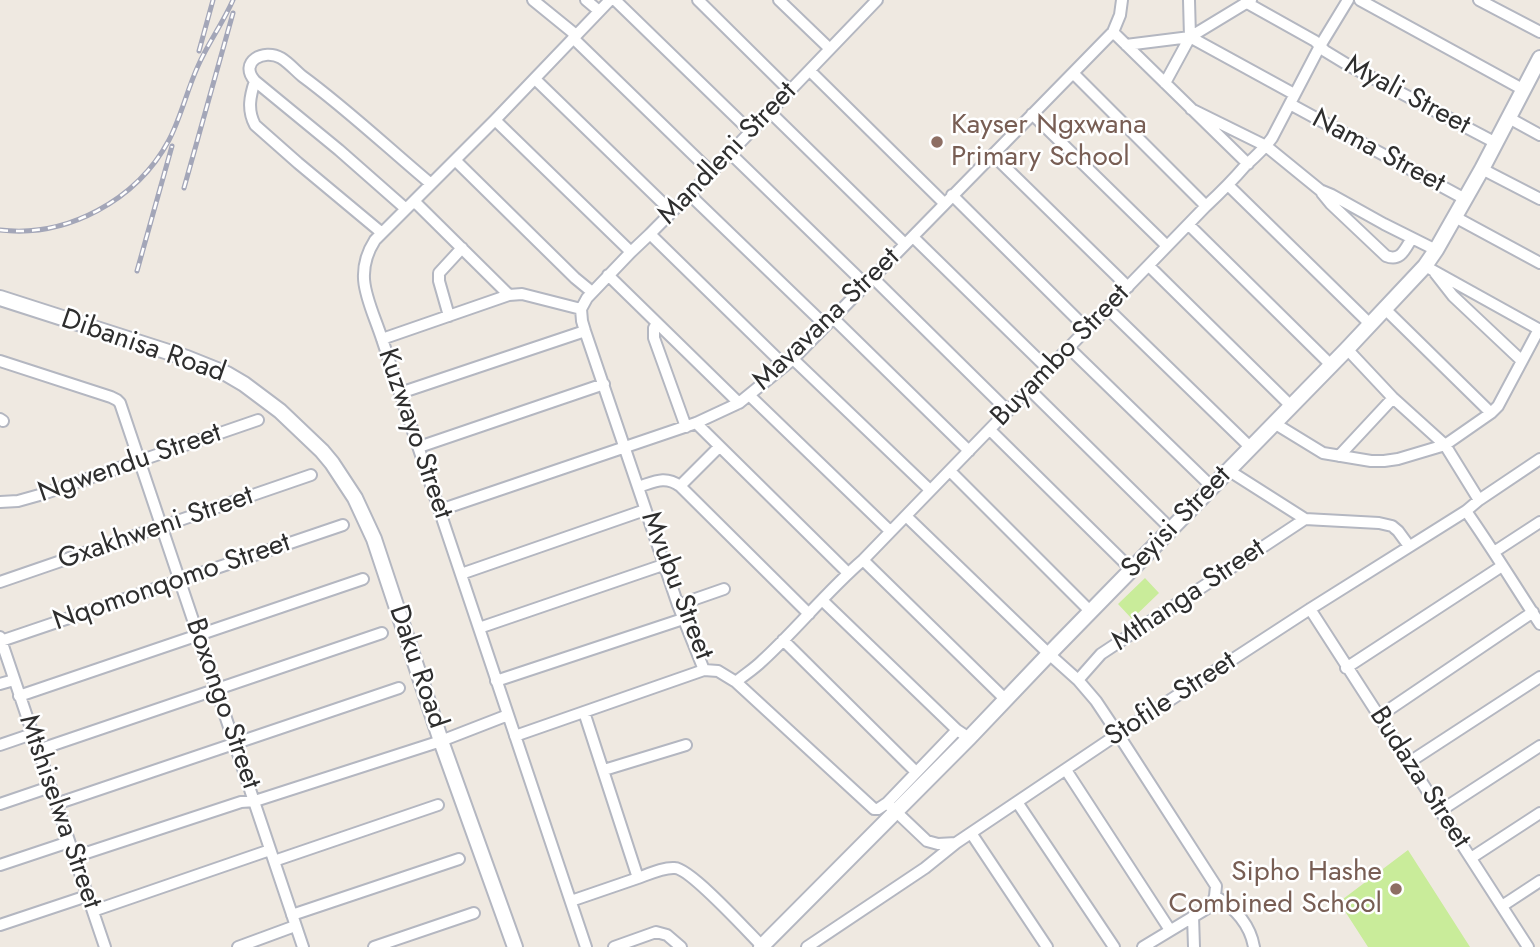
<!DOCTYPE html>
<html>
<head>
<meta charset="utf-8">
<style>
	body { margin:0 }
	canvas { display:block; background:#efe9e1 }
</style>
</head>
<body>
<canvas width="1540" height="947"></canvas>
<script>
const ctx = document.querySelector('canvas').getContext('2d');
ctx.lineJoin = 'round';
function paint(path, color) { ctx.fillStyle = color; ctx.fill(path, 'evenodd'); }
function strokePath(path, color, width, dash) { ctx.strokeStyle = color; ctx.lineWidth = width; ctx.lineCap = dash ? 'butt' : 'round'; ctx.setLineDash(dash || []); ctx.stroke(path); }
function drawText(font, color, halo, rows, align = 'center') {
  ctx.font = font + ' Jost,sans-serif'; ctx.lineWidth = 5; ctx.setLineDash([]); ctx.textBaseline = 'middle'; ctx.strokeStyle = halo; ctx.fillStyle = color; for (const [text, x, y, turn = 0] of rows) {
    ctx.save(); ctx.translate(x, y); ctx.rotate((+turn || 0) * Math.PI / 180); ctx.textAlign = isNaN(turn) ? turn : align; if (halo) ctx.strokeText(text, 0, 0); ctx.fillText(text, 0, 0); ctx.restore();
  }
}
paint(new Path2D(`
	M 1145,578 L 1159,593 L 1132,619 L 1118,604 Z
	M 1408,850 L 1470,947 L 1368,947 L 1339,902 Z`), '#c9ec9a');
const street = new Path2D(`
	M 533,0 L 576,35
	M 586,0 L 599,11
	M 615,0 L 751,132
	M 698,0 L 789,90
	M 779,0 L 830,49
	M 877,0 L 730,153 L 650,234 L 631,252 L 587,298 L 581,309 L 582,321 L 585,331 L 678,605 L 704,670 L 718,671 L 736,682 L 874,809 L 878,809 L 887,803 L 927,841 L 938,844 L 956,843
	M 1189,0 L 1190,37 L 1294,94
	M 1246,0 L 1247,3 L 1315,41 L 1325,51 L 1348,65 L 1496,143
	M 1360,0 L 1524,90
	M 1479,0 L 1540,32
	M 1113,32 L 1248,164
	M 573,38 L 711,172
	M 1126,45 L 1190,37 L 1251,0
	M 810,71 L 944,203
	M 1073,73 L 1206,206
	M 535,79 L 672,212
	M 255,81 C 250,96 247,110 255,125 L 298,163 L 382,233
	M 1165,83 L 1190,37
	M 1290,104 L 1465,199
	M 1191,109 L 1266,146 L 1320,190 L 1332,195 L 1384,224 L 1436,250
	M 770,112 L 905,244
	M 1032,114 L 1167,246
	M 1509,118 L 1540,135
	M 495,120 L 631,252
	M 730,153 L 865,284
	M 993,155 L 1128,287
	M 455,160 L 575,278 L 592,292
	M 1482,169 L 1540,199
	M 1229,186 L 1370,324
	M 1322,193 L 1331,204 L 1386,256 C 1401,262 1405,249 1412,238
	M 689,194 L 825,325
	M 952,195 L 1087,329
	M 414,201 L 509,295 L 522,294 L 581,309
	M 406,209 L 339,150 L 255,81 C 238,62 264,48 281,58 C 289,63 295,70 302,76 C 347,109 388,148 431,184
	M 1455,217 L 1540,263
	M 1189,225 L 1331,365
	M 650,234 L 784,365
	M 913,237 L 1048,369
	M 1149,266 L 1291,406
	M 1425,266 L 1540,330
	M 1435,273 L 1453,296 L 1522,361
	M 608,275 L 739,403
	M 872,277 L 1008,411
	M 1107,308 L 1250,447
	M 1384,308 L 1491,413
	M 449,316 L 439,281 L 439,273 L 462,248
	M 832,317 L 969,451
	M 657,323 L 654,328 L 654,338 L 686,427
	M 382,339 L 509,295
	M 1069,348 L 1212,487
	M 1347,349 L 1393,398 L 1445,445 L 1479,500
	M 793,359 L 930,490
	M 0,361 L 111,397 L 117,400 L 120,403 L 303,947
	M 1030,390 L 1171,529
	M 400,393 L 585,331
	M 749,395 L 890,531
	M 0,419 L 3,421
	M 696,423 L 848,573
	M 1274,423 L 1323,453 L 1371,461 L 1384,461 L 1398,459 L 1445,445 L 1491,413 L 1498,406 L 1539,329
	M 990,430 L 1132,570
	M 419,447 L 604,384
	M 719,447 L 680,486 L 809,614
	M 1339,456 L 1393,398
	M 1228,470 L 1305,519 L 1379,523 L 1392,526 L 1398,531 L 1409,546
	M 950,471 L 1091,612
	M 638,487 C 654,482 665,475 680,486
	M 0,502 L 18,501 L 43,494 L 258,420
	M 440,510 L 696,423 L 739,403 L 793,359 L 1113,32 L 1120,15 L 1122,0
	M 1466,511 C 1492,548 1515,586 1540,624
	M 906,516 L 1049,654 L 1078,680 L 1096,701 L 1118,734 L 1216,886 L 1215,896 L 1211,906 L 1143,947
	M 1494,552 L 1540,522
	M 863,560 L 1005,699
	M 461,574 L 645,510
	M 0,582 L 311,475
	M 823,601 L 957,730 L 969,738
	M 678,605 L 724,589
	M 1310,609 L 1528,947
	M 479,628 L 663,565
	M 0,637 L 105,947
	M 783,640 L 916,772
	M 1,641 L 343,525
	M 1346,668 L 1502,566
	M 1078,680 L 1101,654 L 1305,519
	M 496,681 L 683,619
	M 736,682 C 744,675 754,669 762,661 C 797,629 827,591 863,560 L 1206,206 C 1220,193 1233,180 1245,166 C 1255,157 1264,149 1272,138 L 1320,46 L 1348,0
	M 0,684 L 14,680
	M 19,696 L 363,579
	M 1378,717 L 1533,612
	M 515,736 L 704,670
	M 0,745 L 32,734
	M 38,750 L 382,633
	M 1408,763 L 1540,677
	M 604,770 L 686,745
	M 1066,770 L 1170,930
	M 1017,802 L 1114,947
	M 887,803 L 957,730
	M 0,804 L 50,787
	M 56,804 L 399,688
	M 1440,811 L 1540,746
	M 971,833 L 1047,947
	M 74,857 L 241,802 L 255,801 L 441,741 L 508,715
	M 1471,858 L 1540,813
	M 274,861 L 438,805
	M 0,865 L 69,842
	M 638,878 C 649,874 664,867 675,868 C 691,869 748,932 762,946
	M 1215,896 C 1235,908 1250,924 1254,947
	M 571,901 L 638,878 L 584,712
	M 1502,906 L 1540,881
	M 93,911 L 270,850
	M 292,915 L 459,859
	M 1193,916 L 1194,947
	M 0,925 L 87,896
	M 238,947 L 295,926
	M 374,947 L 474,913
	M 586,947 L 382,339 C 370,302 352,276 375,240 L 495,120 L 610,0
	M 614,947 L 656,932 L 667,935 L 681,947
	M 807,947 L 925,868 L 956,843 L 1118,734 L 1310,609 L 1466,511 L 1479,500 L 1540,459`);
const secondary = new Path2D(`
	M 0,298 L 187,358 L 227,374 L 244,384 L 280,411 L 322,451 L 332,463 L 355,498 L 374,539 L 441,741 L 515,947
	M 761,947 L 969,738 L 1049,654 L 1347,349 L 1425,266 L 1436,250 L 1482,169 L 1540,58`);
strokePath(street, '#b4b7c1', 14);
strokePath(secondary, '#b4b7c1', 18);
strokePath(street, '#fff', 10);
strokePath(secondary, '#fff', 14);
const rail = new Path2D(`
	M 199,51 L 213,0
	M 184,188 L 233,13
	M 0,230 C 67,238 137,200 169,140 C 181,117 187,90 198,66 C 208,43 223,23 233,0
	M 137,271 L 172,146`);
strokePath(rail, '#a3a6b8', 5);
strokePath(rail, '#fff', 2.5, [8]);
for (const [x, y, r, color] of [
	[937,142,7,"#8d6e63"],
	[1396,889,7,"#8d6e63"]
]) { const dot = new Path2D(); dot.arc(x, y, r, 0, 2 * Math.PI); ctx.fillStyle = color; ctx.fill(dot); strokePath(dot, '#fff', 2.5); }
drawText('28px', '#2e2e2e', '#fff', [
	["Myali Street",1407,96,28],
	["Nama Street",1378,152,28],
	["Mandleni Street",728,154,-46],
	["Mavavana Street",827,320,-44],
	["Dibanisa Road",143,347,19],
	["Buyambo Street",1061,356,-46],
	["Kuzwayo Street",414,434,71],
	["Ngwendu Street",130,464,-19],
	["Seyisi Street",1177,523,-46],
	["Gxakhweni Street",156,529,-19],
	["Nqomonqomo Street",172,583,-19],
	["Mvubu Street",676,586,69],
	["Mthanga Street",1189,596,-34],
	["Daku Road",417,667,71],
	["Stofile Street",1171,700,-33],
	["Boxongo Street",222,704,71],
	["Budaza Street",1419,778,57],
	["Mtshiselwa Street",59,812,71]
]);
drawText('28px', '#785e54', '#fff', [
	["Kayser Ngxwana",951,126],
	["Primary School",951,158],
	["Sipho Hashe",1382,873,"right"],
	["Combined School",1382,905,"right"]
], 'left');
</script>
</body>
</html>
